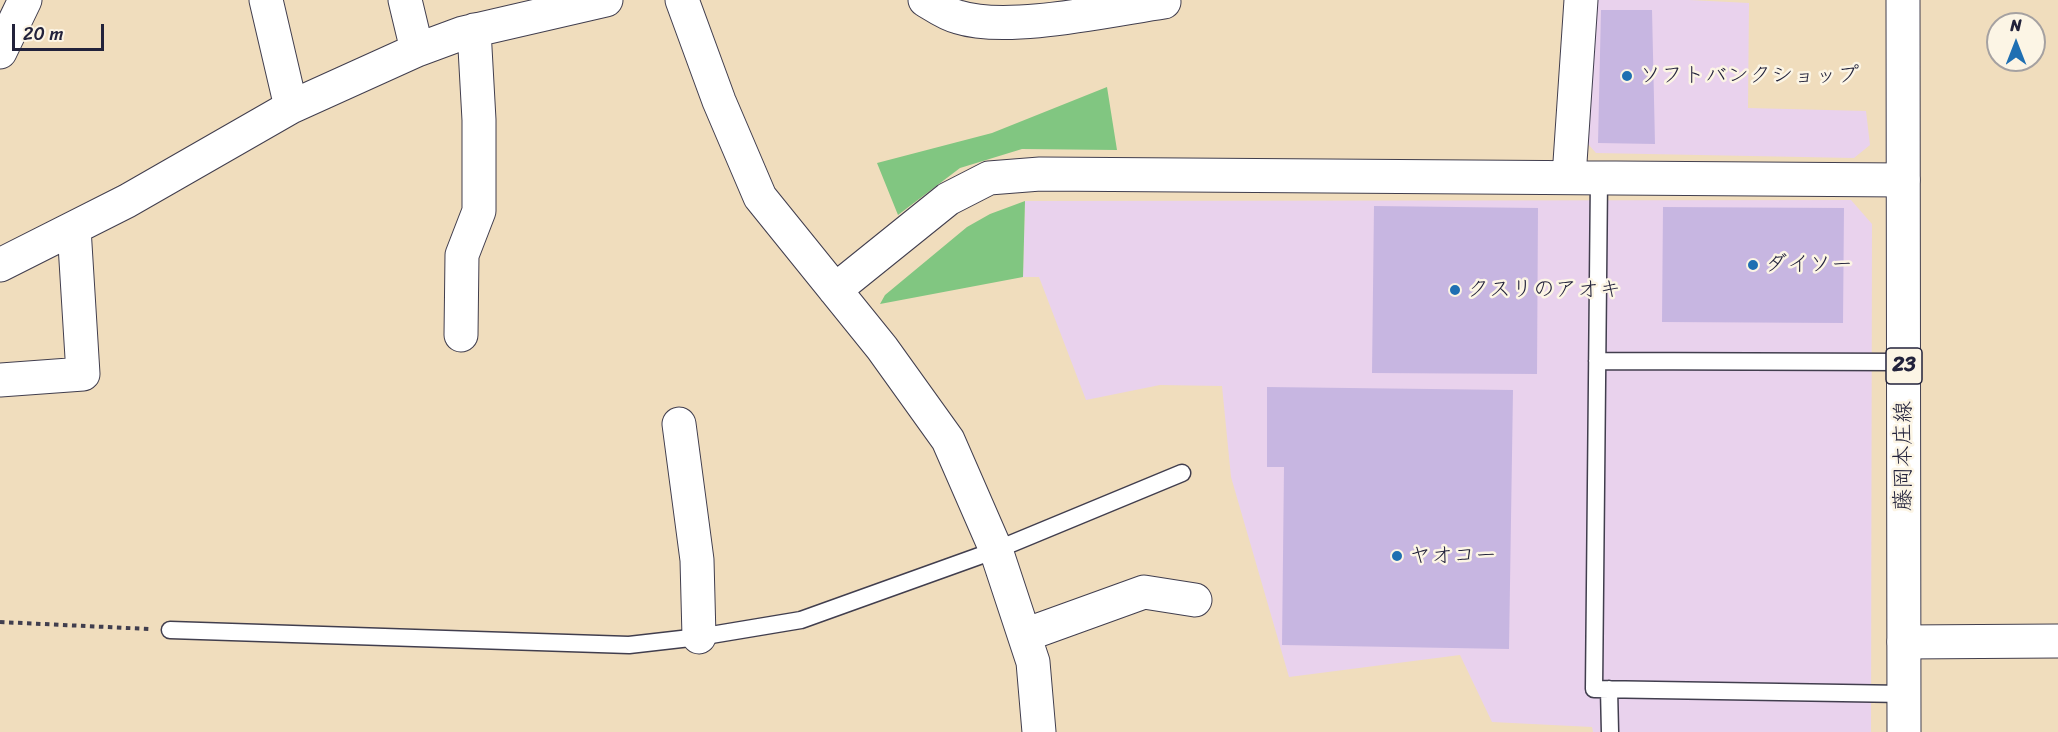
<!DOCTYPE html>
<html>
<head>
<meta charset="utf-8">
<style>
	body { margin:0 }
	#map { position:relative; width:2058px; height:732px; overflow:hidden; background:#f0ddbd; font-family:Sriracha,sans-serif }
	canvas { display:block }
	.north { position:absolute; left:1986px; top:12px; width:60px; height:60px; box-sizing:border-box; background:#fcf5e5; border:2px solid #a5a1a1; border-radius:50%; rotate:0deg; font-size:16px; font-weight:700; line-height:24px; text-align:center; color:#22223b }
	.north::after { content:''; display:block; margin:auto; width:21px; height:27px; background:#1f6fb2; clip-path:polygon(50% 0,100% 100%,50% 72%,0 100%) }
	.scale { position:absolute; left:12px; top:24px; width:92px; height:27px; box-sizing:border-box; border:3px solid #22223b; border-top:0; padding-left:8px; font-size:18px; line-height:21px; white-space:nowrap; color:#22223b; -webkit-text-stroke:4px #fcf5e5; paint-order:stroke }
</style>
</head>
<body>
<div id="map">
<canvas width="2058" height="732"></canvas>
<div class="north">N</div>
<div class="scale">20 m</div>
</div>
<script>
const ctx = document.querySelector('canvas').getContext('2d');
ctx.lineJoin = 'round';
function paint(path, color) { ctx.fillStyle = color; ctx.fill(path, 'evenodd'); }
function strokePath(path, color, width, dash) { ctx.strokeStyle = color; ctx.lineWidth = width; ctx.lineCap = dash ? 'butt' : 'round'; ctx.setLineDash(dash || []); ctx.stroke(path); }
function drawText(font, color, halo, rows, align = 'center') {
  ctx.font = font + ' Sriracha,"Klee One",sans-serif'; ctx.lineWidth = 5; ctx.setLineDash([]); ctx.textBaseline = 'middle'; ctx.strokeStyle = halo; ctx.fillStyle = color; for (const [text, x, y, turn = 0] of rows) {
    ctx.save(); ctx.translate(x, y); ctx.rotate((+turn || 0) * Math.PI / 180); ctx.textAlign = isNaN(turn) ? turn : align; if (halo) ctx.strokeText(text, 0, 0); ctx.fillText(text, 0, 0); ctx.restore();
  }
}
paint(new Path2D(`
	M 1594,0 L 1689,0 L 1749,3 L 1748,108 L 1866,111 L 1870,145 L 1854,158 L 1596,153 L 1588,144 Z
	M 1851,200 L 1872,224 L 1871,732 L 1593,732 L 1592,727 L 1492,722 L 1460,655 L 1289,677 L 1231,477 L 1222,386 L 1160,385 L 1086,400 L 1039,277 L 1023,277 L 1025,201 Z`), '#e9d2ed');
paint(new Path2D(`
	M 1107,87 L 1117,150 L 1022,149 L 960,168 L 898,215 L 877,163 L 992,133 Z
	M 1025,201 L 1023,277 L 880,304 L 885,295 L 967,227 L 990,214 Z`), '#81c681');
paint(new Path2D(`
	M 1601,10 L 1652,10 L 1655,144 L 1598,143 Z
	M 1374,206 L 1538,208 L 1537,374 L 1372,373 Z
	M 1663,207 L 1844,208 L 1843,323 L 1662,322 Z
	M 1267,387 L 1513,390 L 1509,649 L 1282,645 L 1284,467 L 1267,467 Z`), '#c7b6e1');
const service = new Path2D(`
	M 1599,178 L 1594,689 L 1904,694
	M 1597,361 L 1904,362
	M 170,630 L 629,645 L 699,637 L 801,620 L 996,550 L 1182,473
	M 1609,689 L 1610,732`);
const minor = new Path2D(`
	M 266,0 L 291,107
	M 405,0 L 417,50
	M 682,0 L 719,101 L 760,197 L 882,348 L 948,440 L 996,550 L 1033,662 L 1039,732
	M 925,0 C 935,6 946,14 958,17 C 1008,33 1110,10 1164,2
	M 1569,177 L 1581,0
	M 0,265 L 127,201 L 291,107 L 417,50 L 463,33 L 606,0
	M 835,290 L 948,199 L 989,178 L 1040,174 L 1903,180
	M 461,335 L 462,255 L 479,211 L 479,120 L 474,30
	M 0,380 L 83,374 L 74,228
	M 679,424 L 697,560 L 699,637
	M 1025,635 L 1144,592 L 1195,600
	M 1904,642 L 2058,641`);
const primary = new Path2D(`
	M 1903,0 L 1904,732
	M 0,52 L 25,0`);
strokePath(service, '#413e4e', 19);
strokePath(minor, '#413e4e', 35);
strokePath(primary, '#413e4e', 35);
strokePath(new Path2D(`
	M 0,622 L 149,629`), '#413e4e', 4, [4.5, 4.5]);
strokePath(service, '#fff', 16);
strokePath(minor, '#fff', 33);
strokePath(primary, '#fff', 33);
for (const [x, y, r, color] of [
	[1627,76,6,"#1f6fb2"],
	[1753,265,6,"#1f6fb2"],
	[1455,290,6,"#1f6fb2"],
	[1397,556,6,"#1f6fb2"]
]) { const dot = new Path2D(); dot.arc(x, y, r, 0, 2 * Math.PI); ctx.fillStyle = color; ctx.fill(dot); strokePath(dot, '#fcf5e5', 2); }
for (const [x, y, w] of [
	[1904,366,36]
]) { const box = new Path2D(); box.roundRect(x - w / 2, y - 18, w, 36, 4.5); ctx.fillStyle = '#fcf5e5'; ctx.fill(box); strokePath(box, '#22223b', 1.5); }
drawText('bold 21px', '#22223b', null, [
	["23",1904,366]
]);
drawText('22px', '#22223b', '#fcf5e5', [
	["ソフトバンクショップ",1639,76],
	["ダイソー",1765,265],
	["クスリのアオキ",1467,290],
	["ヤオコー",1409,556]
], 'left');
drawText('22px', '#22223b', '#fcf5e5', [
	["藤岡本庄線",1904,456,-90]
]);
</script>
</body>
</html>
